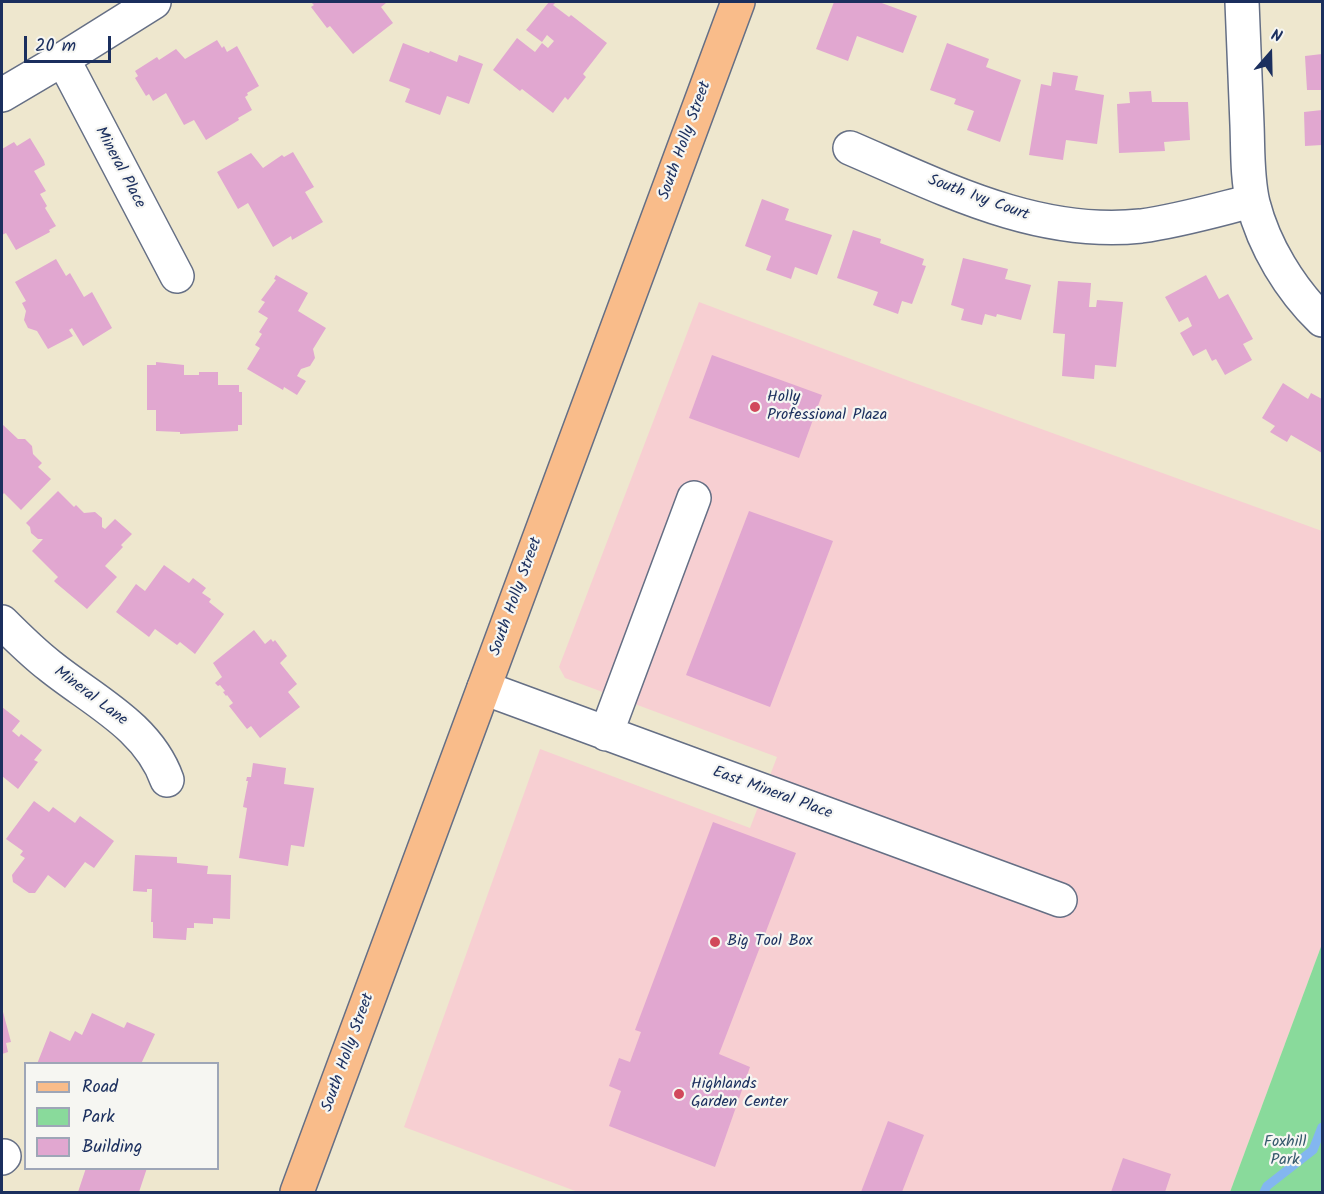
<!DOCTYPE html>
<html>
<head>
<meta charset="utf-8">
<style>
	body { margin:0 }
	#map { position:relative; width:1324px; height:1194px; overflow:hidden; background:#eee7ce; font-family:Kalam,sans-serif }
	canvas { display:block }
	.frame { position:absolute; inset:0; border:3px solid #1b2f5e; pointer-events:none }
	.legend { position:absolute; left:24px; top:1062px; width:195px; height:108px; box-sizing:border-box; background:#f6f6f2; border:2px solid #9ea6b7; margin:0; padding:8px 10px; list-style:none; font-size:18px; color:#1b2f5e }
	.legend li { display:flex; align-items:center; gap:12px; height:30px }
	.legend b { width:30px; border:2px solid #9ea6b7 }
	.north { position:absolute; left:1240px; top:24px; width:60px; height:60px; -webkit-text-stroke:4px #f6f6f2; paint-order:stroke; rotate:20deg; font-size:16px; font-weight:700; line-height:24px; text-align:center; color:#1b2f5e }
	.north::after { content:''; display:block; margin:auto; width:21px; height:27px; background:#1b2f5e; clip-path:polygon(50% 0,100% 100%,50% 72%,0 100%) }
	.scale { position:absolute; left:24px; top:36px; width:87px; height:27px; box-sizing:border-box; border:3px solid #1b2f5e; border-top:0; padding-left:8px; font-size:18px; line-height:21px; white-space:nowrap; color:#1b2f5e; -webkit-text-stroke:4px #f6f6f2; paint-order:stroke }
</style>
</head>
<body>
<div id="map">
<canvas width="1324" height="1194"></canvas>
<div class="frame"></div>
<ul class="legend">
<li><b style="height:8px;background:#f9bc8a"></b>Road</li>
<li><b style="height:16px;background:#89da9b"></b>Park</li>
<li><b style="height:16px;background:#e1a7d0"></b>Building</li>
</ul>
<div class="north">N</div>
<div class="scale">20 m</div>
</div>
<script>
const ctx = document.querySelector('canvas').getContext('2d');
ctx.lineJoin = 'round';
function paint(path, color) { ctx.fillStyle = color; ctx.fill(path, 'evenodd'); }
function strokePath(path, color, width, dash) { ctx.strokeStyle = color; ctx.lineWidth = width; ctx.lineCap = dash ? 'butt' : 'round'; ctx.setLineDash(dash || []); ctx.stroke(path); }
function drawText(font, color, halo, rows, align = 'center') {
  ctx.font = font + ' Kalam,sans-serif'; ctx.lineWidth = 4.5; ctx.setLineDash([]); ctx.textBaseline = 'middle'; ctx.strokeStyle = halo; ctx.fillStyle = color; for (const [text, x, y, turn = 0] of rows) {
    ctx.save(); ctx.translate(x, y); ctx.rotate((+turn || 0) * Math.PI / 180); ctx.textAlign = isNaN(turn) ? turn : align; if (halo) ctx.strokeText(text, 0, 0); ctx.fillText(text, 0, 0); ctx.restore();
  }
}
paint(new Path2D(`
	M 699,302 L 912,382 L 1322,531 L 1322,944 L 1230,1192 L 578,1192 L 404,1127 L 540,749 L 750,828 L 777,757 L 565,678 L 559,667 Z`), '#f7cfd2');
paint(new Path2D(`
	M 1322,944 L 1322,1192 L 1230,1192 Z`), '#89da9b');
strokePath(new Path2D(`
	M 1264,1192 L 1267,1186 L 1313,1150 L 1322,1127`), '#83b6f0', 9);
paint(new Path2D(`
	M 311,2 L 385,2 L 386,3 L 381,7 L 393,23 L 353,54 L 330,26 L 327,28 L 311,7 L 314,5 Z
	M 549,2 L 556,2 L 553,5 L 569,17 L 571,15 L 607,43 L 583,74 L 586,77 L 568,100 L 565,97 L 553,113 L 522,89 L 520,91 L 493,70 L 517,38 L 535,52 L 542,43 L 548,48 L 554,41 L 547,35 L 542,42 L 526,30 Z
	M 834,2 L 879,2 L 917,16 L 903,53 L 857,36 L 848,61 L 816,49 Z
	M 217,40 L 222,48 L 224,46 L 227,52 L 237,46 L 259,86 L 247,93 L 248,95 L 245,97 L 252,110 L 238,118 L 239,120 L 206,140 L 194,120 L 184,125 L 166,93 L 153,101 L 149,94 L 146,96 L 135,78 L 138,76 L 135,71 L 157,57 L 159,60 L 176,49 L 185,59 Z
	M 403,43 L 429,53 L 430,51 L 457,62 L 459,55 L 483,64 L 469,104 L 447,96 L 440,115 L 405,102 L 410,89 L 389,81 Z
	M 947,43 L 989,59 L 986,67 L 1021,80 L 1000,142 L 967,130 L 974,111 L 954,104 L 956,99 L 930,90 Z
	M 1322,54 L 1322,90 L 1307,90 L 1305,56 Z
	M 1053,72 L 1078,76 L 1075,90 L 1104,95 L 1097,144 L 1066,140 L 1063,160 L 1029,155 L 1041,84 L 1051,86 Z
	M 1151,91 L 1152,102 L 1188,102 L 1190,140 L 1164,142 L 1165,151 L 1119,153 L 1117,104 L 1130,103 L 1129,92 Z
	M 1322,110 L 1322,145 L 1305,146 L 1304,112 Z
	M 30,138 L 44,161 L 45,165 L 34,171 L 46,191 L 40,194 L 47,206 L 45,208 L 56,226 L 49,230 L 50,232 L 16,250 L 6,233 L 2,235 L 2,149 L 14,142 L 17,146 Z
	M 293,152 L 314,187 L 305,192 L 323,222 L 292,240 L 291,236 L 273,247 L 248,203 L 238,209 L 217,172 L 251,153 L 263,168 L 282,155 L 284,157 Z
	M 762,199 L 789,209 L 785,220 L 832,235 L 817,275 L 795,267 L 791,279 L 766,270 L 771,256 L 745,246 Z
	M 853,230 L 881,239 L 880,243 L 924,259 L 922,265 L 926,266 L 912,304 L 902,301 L 898,314 L 873,305 L 878,292 L 837,278 Z
	M 963,258 L 1008,269 L 1005,279 L 1031,285 L 1021,320 L 997,314 L 996,317 L 985,314 L 982,325 L 961,320 L 964,309 L 951,305 Z
	M 56,259 L 66,276 L 70,273 L 84,297 L 92,292 L 112,328 L 83,346 L 72,328 L 69,330 L 73,336 L 48,349 L 37,331 L 28,328 L 24,320 L 26,311 L 22,303 L 26,301 L 15,282 Z
	M 276,275 L 308,293 L 298,311 L 326,328 L 313,349 L 315,358 L 310,366 L 301,369 L 297,376 L 306,381 L 297,395 L 284,387 L 283,390 L 247,369 L 260,348 L 255,345 L 262,334 L 259,332 L 268,318 L 258,312 L 265,302 L 261,300 L 276,280 L 274,279 Z
	M 1206,275 L 1219,299 L 1228,294 L 1253,339 L 1243,344 L 1252,360 L 1225,375 L 1216,359 L 1212,361 L 1206,349 L 1193,356 L 1180,333 L 1192,326 L 1188,317 L 1179,322 L 1165,297 Z
	M 1058,281 L 1091,283 L 1089,307 L 1096,307 L 1097,300 L 1123,302 L 1116,367 L 1095,365 L 1094,379 L 1062,376 L 1065,334 L 1053,333 Z
	M 712,355 L 822,395 L 799,458 L 689,418 Z
	M 156,362 L 184,365 L 184,375 L 199,375 L 199,372 L 218,372 L 218,385 L 239,385 L 239,392 L 242,392 L 242,425 L 238,425 L 238,431 L 180,434 L 180,432 L 156,431 L 156,410 L 147,410 L 147,365 L 156,365 Z
	M 1283,383 L 1308,399 L 1311,393 L 1322,399 L 1322,453 L 1291,435 L 1287,442 L 1270,432 L 1275,426 L 1262,418 Z
	M 2,424 L 18,439 L 25,439 L 32,446 L 33,454 L 42,463 L 38,467 L 51,479 L 21,510 L 4,493 L 2,496 Z
	M 58,491 L 74,507 L 76,505 L 84,513 L 95,512 L 102,518 L 102,527 L 105,529 L 115,519 L 132,534 L 121,545 L 123,547 L 105,566 L 117,577 L 87,609 L 56,583 L 54,581 L 58,577 L 32,551 L 43,539 L 38,539 L 31,533 L 30,527 L 26,523 Z
	M 749,511 L 833,541 L 770,707 L 686,675 Z
	M 164,565 L 189,583 L 193,578 L 206,588 L 202,593 L 211,599 L 209,602 L 224,614 L 195,654 L 180,642 L 177,645 L 155,629 L 149,637 L 116,612 L 136,584 L 145,591 Z
	M 254,630 L 265,644 L 271,639 L 273,642 L 275,640 L 287,656 L 280,663 L 297,684 L 288,692 L 300,707 L 260,738 L 251,726 L 247,729 L 229,706 L 233,703 L 227,695 L 226,696 L 223,692 L 225,691 L 220,685 L 218,686 L 215,683 L 222,677 L 213,663 Z
	M 2,707 L 20,721 L 12,731 L 19,737 L 21,734 L 42,750 L 34,760 L 38,762 L 18,789 L 2,776 Z
	M 253,763 L 286,768 L 284,784 L 314,788 L 304,847 L 291,845 L 288,866 L 239,858 L 247,808 L 243,807 L 248,781 L 246,781 L 247,777 L 251,777 Z
	M 34,801 L 49,812 L 53,807 L 75,823 L 80,816 L 114,841 L 94,868 L 85,862 L 65,888 L 48,875 L 35,893 L 29,893 L 13,882 L 12,875 L 25,858 L 20,855 L 23,851 L 6,839 Z
	M 713,822 L 796,853 L 719,1054 L 750,1067 L 715,1167 L 609,1126 L 621,1091 L 609,1086 L 619,1058 L 630,1062 L 641,1032 L 635,1030 Z
	M 135,855 L 177,857 L 177,863 L 208,866 L 207,874 L 231,875 L 230,919 L 213,918 L 213,924 L 194,923 L 194,928 L 187,928 L 186,940 L 153,938 L 153,922 L 151,922 L 152,889 L 147,889 L 147,892 L 133,891 Z
	M 2,1008 L 11,1042 L 6,1043 L 8,1052 L 2,1054 Z
	M 92,1013 L 124,1028 L 127,1022 L 155,1034 L 141,1064 L 37,1064 L 50,1031 L 70,1041 L 75,1031 L 82,1035 Z
	M 888,1121 L 924,1135 L 902,1192 L 861,1192 Z
	M 1123,1158 L 1171,1174 L 1165,1192 L 1111,1192 Z
	M 86,1168 L 147,1168 L 139,1192 L 78,1192 Z`), '#e1a7d0');
const minor = new Path2D(`
	M 1242,2 C 1244,43 1245,84 1247,125 C 1248,151 1247,178 1253,203 C 1264,246 1290,289 1322,320
	M 63,59 L 177,276
	M 2,95 L 63,59 L 154,2
	M 850,148 C 943,188 1037,237 1141,226 C 1179,221 1216,210 1252,201
	M 2,622 C 17,637 33,653 50,666 C 92,700 148,726 167,780
	M 484,688 L 1060,900
	M 606,734 L 694,498
	M 2,1158 L 4,1156`);
const major = new Path2D(`
	M 297,1192 L 738,2`);
strokePath(minor, '#656f85', 36);
strokePath(major, '#656f85', 36);
strokePath(minor, '#fff', 33);
strokePath(major, '#f9bc8a', 33);
for (const [x, y, r, color] of [
	[755,407,6,"#d1495b"],
	[715,942,6,"#d1495b"],
	[679,1094,6,"#d1495b"]
]) { const dot = new Path2D(); dot.arc(x, y, r, 0, 2 * Math.PI); ctx.fillStyle = color; ctx.fill(dot); strokePath(dot, '#f6f6f2', 2); }
drawText('16px', '#1b2f5e', '#f6f6f2', [
	["South Holly Street",686,141,-70],
	["Mineral Place",119,168,62],
	["South Ivy Court",978,199,20],
	["South Holly Street",517,597,-70],
	["Mineral Lane",90,697,37],
	["East Mineral Place",772,794,20],
	["South Holly Street",349,1053,-70]
]);
drawText('16px', '#1b2f5e', '#f6f6f2', [
	["Holly",767,398],
	["Professional Plaza",767,416],
	["Big Tool Box",727,942],
	["Highlands",691,1085],
	["Garden Center",691,1103]
], 'left');
drawText('16px', '#365a6d', '#f6f6f2', [
	["Foxhill",1285,1143],
	["Park",1285,1161]
]);
</script>
</body>
</html>
